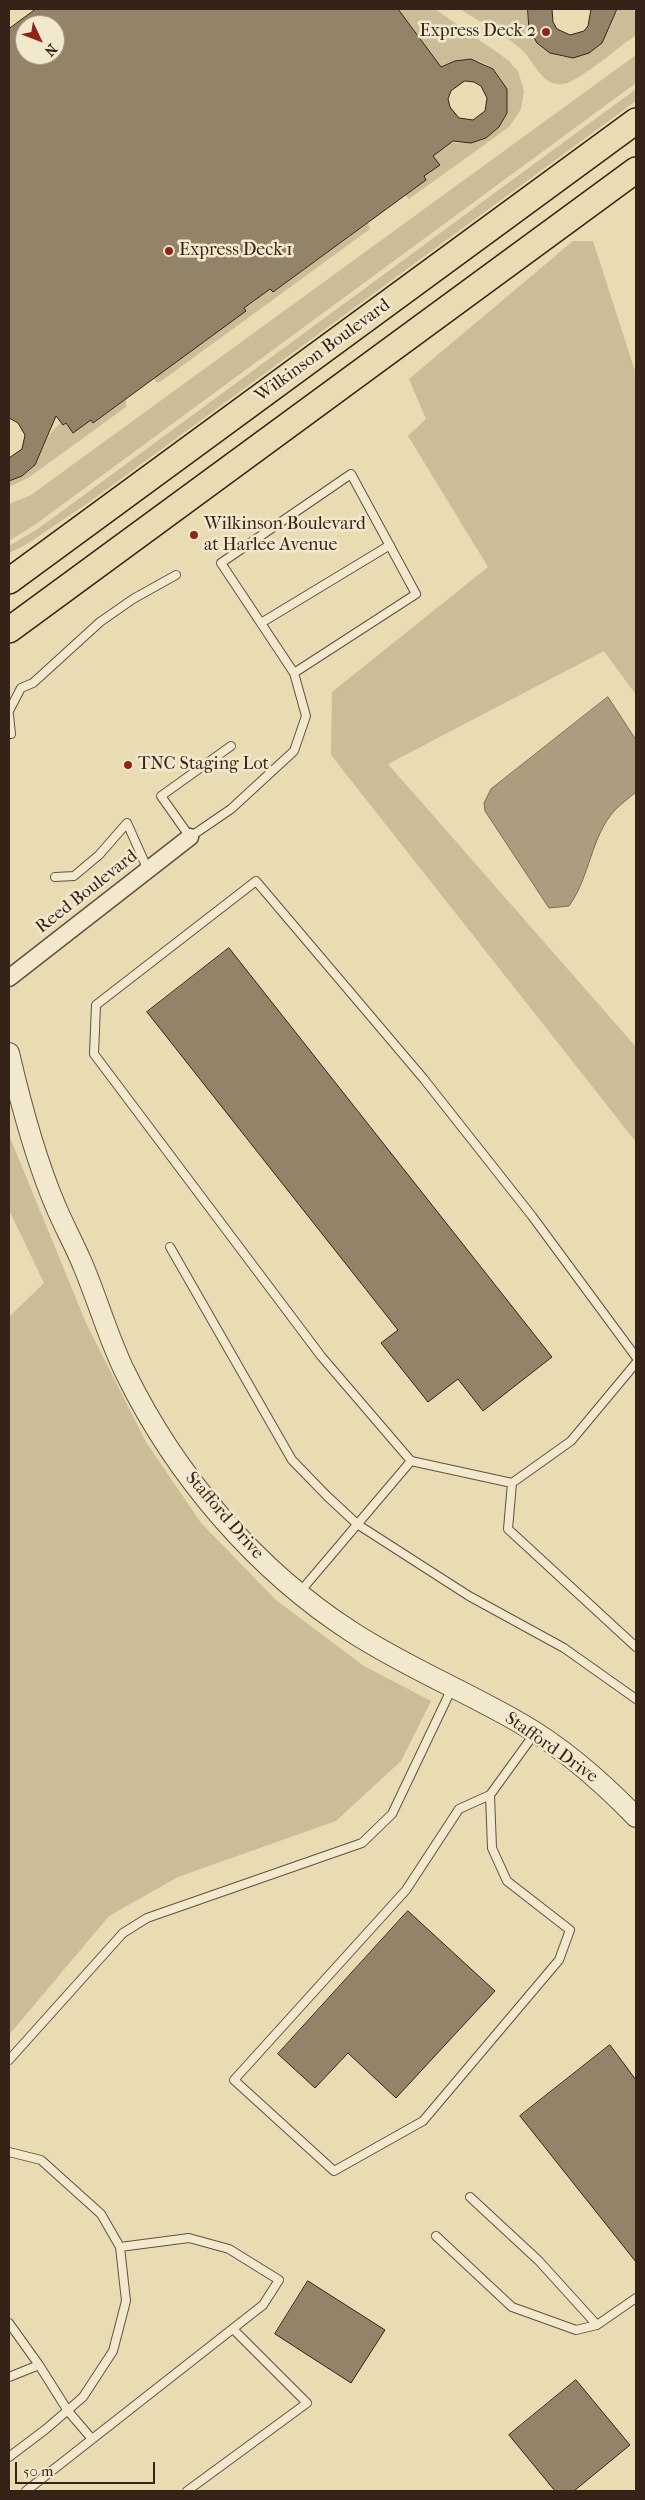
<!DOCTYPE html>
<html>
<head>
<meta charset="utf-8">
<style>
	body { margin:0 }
	#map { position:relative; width:645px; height:2500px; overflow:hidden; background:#e9dcb3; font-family:"IM FELL French Canon",serif }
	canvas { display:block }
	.frame { position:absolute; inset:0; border:10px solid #352317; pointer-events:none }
	.north { position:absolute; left:15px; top:15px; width:50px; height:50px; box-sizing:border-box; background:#f1e8ce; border:1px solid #a69985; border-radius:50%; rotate:133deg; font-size:14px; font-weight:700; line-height:20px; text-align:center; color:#352317 }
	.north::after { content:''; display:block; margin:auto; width:18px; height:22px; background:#8f2418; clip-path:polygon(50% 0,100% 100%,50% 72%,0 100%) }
	.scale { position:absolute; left:15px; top:2462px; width:140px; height:22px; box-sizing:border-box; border:2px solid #352317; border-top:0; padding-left:6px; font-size:15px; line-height:18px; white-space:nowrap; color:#352317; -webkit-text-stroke:4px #f1e8ce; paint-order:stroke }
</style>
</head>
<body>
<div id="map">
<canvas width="645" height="2500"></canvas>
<div class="frame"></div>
<div class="north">N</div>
<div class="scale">50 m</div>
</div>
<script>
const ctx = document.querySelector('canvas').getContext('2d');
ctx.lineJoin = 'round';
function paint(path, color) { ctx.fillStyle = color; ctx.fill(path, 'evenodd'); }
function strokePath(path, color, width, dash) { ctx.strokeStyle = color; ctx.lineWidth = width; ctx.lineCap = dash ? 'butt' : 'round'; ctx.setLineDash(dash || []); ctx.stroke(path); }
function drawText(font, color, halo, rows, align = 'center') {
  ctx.font = font + ' "IM FELL French Canon",serif'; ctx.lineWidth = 5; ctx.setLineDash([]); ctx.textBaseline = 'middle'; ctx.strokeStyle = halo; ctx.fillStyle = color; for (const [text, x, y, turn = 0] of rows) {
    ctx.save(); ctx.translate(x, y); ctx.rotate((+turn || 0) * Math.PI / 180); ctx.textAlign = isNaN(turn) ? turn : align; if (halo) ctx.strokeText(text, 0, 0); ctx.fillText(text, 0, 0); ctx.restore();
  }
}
paint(new Path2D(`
	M 398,9 L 435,9 L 508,60 L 518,71 L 524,91 L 521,109 L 509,127 L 409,199 L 405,195 L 426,180 L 424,176 L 440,165 L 433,156 L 447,143 C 459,141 470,145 481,140 C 529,121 506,48 456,61 C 436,66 415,85 398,97 L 440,66 Z
	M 460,9 L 529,9 C 522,46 566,72 596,48 C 609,38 608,21 619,9 L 633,9 L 636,13 L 636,35 C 621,45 579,82 563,84 C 543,87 535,64 524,52 C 508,36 479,22 460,9 Z
	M 636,55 L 636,83 L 36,524 L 9,541 L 9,504 L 31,495 Z
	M 636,89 L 636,101 L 91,501 L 27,544 L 9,553 L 9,546 L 39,528 Z
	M 368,223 L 370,229 L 160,382 L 156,382 L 154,378 L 237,299 L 249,305 L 264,293 L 258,284 L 264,280 L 273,292 Z
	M 573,241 L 593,241 L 636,374 L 636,695 L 604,651 L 388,764 L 636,1047 L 636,1142 L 331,755 L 332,692 L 488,567 L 408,436 L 426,419 L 409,379 Z
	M 126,399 L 126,407 L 28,478 L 9,487 L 9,480 C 47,473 36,441 61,423 L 63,425 L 66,423 L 73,433 L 88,422 L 81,412 L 84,410 L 93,423 Z
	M 9,1135 L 86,1323 L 146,1442 L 201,1523 L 276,1600 L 364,1666 L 431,1701 L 401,1761 L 336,1821 L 178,1877 L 109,1916 L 9,2035 L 9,1317 L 44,1283 L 9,1210 Z`), '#cabd98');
const water = new Path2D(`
	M 608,697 L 636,740 L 636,792 C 629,798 621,804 615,810 C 591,836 590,877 569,906 L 549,908 L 485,811 L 484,803 L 491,789 Z`);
paint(water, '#ac9d7e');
strokePath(water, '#7c6c55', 1);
const building = new Path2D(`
	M 36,9 L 398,9 L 441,67 L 455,61 L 471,59 L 493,69 L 507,89 L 507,113 L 499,127 L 486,138 L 471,143 L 453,141 L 433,156 L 440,165 L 424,176 L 426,180 L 273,292 L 270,289 L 244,308 L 246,311 L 93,423 L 91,420 L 73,433 L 66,423 L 63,425 L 56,416 L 35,465 L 22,476 L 9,481 L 9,458 L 22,449 L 25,435 L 18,423 L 9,418 L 9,29 ZM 25,25 L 55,25 L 55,55 L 25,55 ZM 465,81 L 474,82 L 481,86 L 487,98 L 485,111 L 473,120 L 459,118 L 450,107 L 448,99 L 451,91 Z
	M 528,9 L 552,9 L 553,22 L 557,29 L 570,35 L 584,31 L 588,26 L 591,9 L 617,9 L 602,43 L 589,53 L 573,58 L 550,53 L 537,43 L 529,28 Z
	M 229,948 L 552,1357 L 483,1411 L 458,1379 L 428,1402 L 381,1343 L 398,1330 L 147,1012 Z
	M 408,1911 L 495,1991 L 396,2098 L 348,2053 L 315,2088 L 278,2054 Z
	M 610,2045 L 636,2080 L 636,2262 L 520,2116 Z
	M 308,2281 L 385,2330 L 351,2383 L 275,2334 Z
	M 576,2380 L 630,2445 L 574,2491 L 555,2491 L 509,2435 Z`);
paint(building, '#938368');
strokePath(building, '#352317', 1);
const service = new Path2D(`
	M 261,623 L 390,545
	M 9,711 L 21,688 L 33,683 L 100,622 L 133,599 L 176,575
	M 9,715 L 11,734
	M 231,746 L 161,796 L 190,837 L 231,809 L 294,751 L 306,716 L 294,673 L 221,563 L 351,474 L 416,594 L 294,673
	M 55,877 L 74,876 L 99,855 L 127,823 L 148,870
	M 170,1247 L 292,1460 L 327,1496 L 357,1524 L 469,1596 L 564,1648 L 636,1699
	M 636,1357 L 532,1216 L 423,1078 L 256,881 L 96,1005 L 94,1054 L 321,1356 L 411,1461 L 512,1483 L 571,1441 L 636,1363
	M 512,1483 L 508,1529 L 636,1647
	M 299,1593 L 411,1461
	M 490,1795 L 459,1809 L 406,1890 L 234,2080 L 334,2171 L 423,2121 L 559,1960 L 570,1930 L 507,1881 L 492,1848 L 490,1795 L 535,1733
	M 9,2060 L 123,1933 L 147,1918 L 362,1843 L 392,1814 L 452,1688
	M 9,2152 L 41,2160 L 101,2214 L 120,2247 L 126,2301 L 113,2351 L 83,2397 L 46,2429 L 9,2457
	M 470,2197 L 539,2261 L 597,2325
	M 436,2236 L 512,2307 L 576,2330 L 597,2325 L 636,2298
	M 9,2323 L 39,2365
	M 9,2377 L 39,2365 L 68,2411 L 92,2439
	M 26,2491 L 263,2305 L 279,2280 L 229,2249 L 189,2238 L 120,2247
	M 187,2491 L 307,2403 L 233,2329`);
const minor = new Path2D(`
	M 9,978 L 190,837`);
const tertiary = new Path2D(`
	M 9,1053 C 21,1105 35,1158 56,1207 C 64,1226 74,1244 82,1263 C 98,1300 108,1338 126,1374 C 176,1476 256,1570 352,1632 C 406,1667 465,1691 520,1723 C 564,1748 602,1782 636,1817`);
const primary = new Path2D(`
	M 9,581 L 636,121
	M 9,630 L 636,170`);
strokePath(service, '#62513e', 10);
strokePath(minor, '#62513e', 19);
strokePath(tertiary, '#62513e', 22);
strokePath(primary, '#352317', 28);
strokePath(service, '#f1e8ce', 8);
strokePath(minor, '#f1e8ce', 16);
strokePath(tertiary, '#f1e8ce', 20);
strokePath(primary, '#e9dcb3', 25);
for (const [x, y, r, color] of [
	[546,32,5,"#8f2418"],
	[169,251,5,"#8f2418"],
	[194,535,5,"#8f2418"],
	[128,765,5,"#8f2418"]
]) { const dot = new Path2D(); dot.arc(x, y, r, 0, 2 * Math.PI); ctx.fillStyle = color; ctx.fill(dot); strokePath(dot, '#f1e8ce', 2); }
drawText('18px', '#352317', '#f1e8ce', [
	["Express Deck 2",536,32,"right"],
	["Express Deck 1",179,251],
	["Wilkinson Boulevard",204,525],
	["at Harlee Avenue",204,546],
	["TNC Staging Lot",138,765]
], 'left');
drawText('18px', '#352317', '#f1e8ce', [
	["Wilkinson Boulevard",323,351,-36],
	["Reed Boulevard",87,892,-38],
	["Stafford Drive",224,1516,49],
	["Stafford Drive",551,1748,35]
]);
</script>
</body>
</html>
